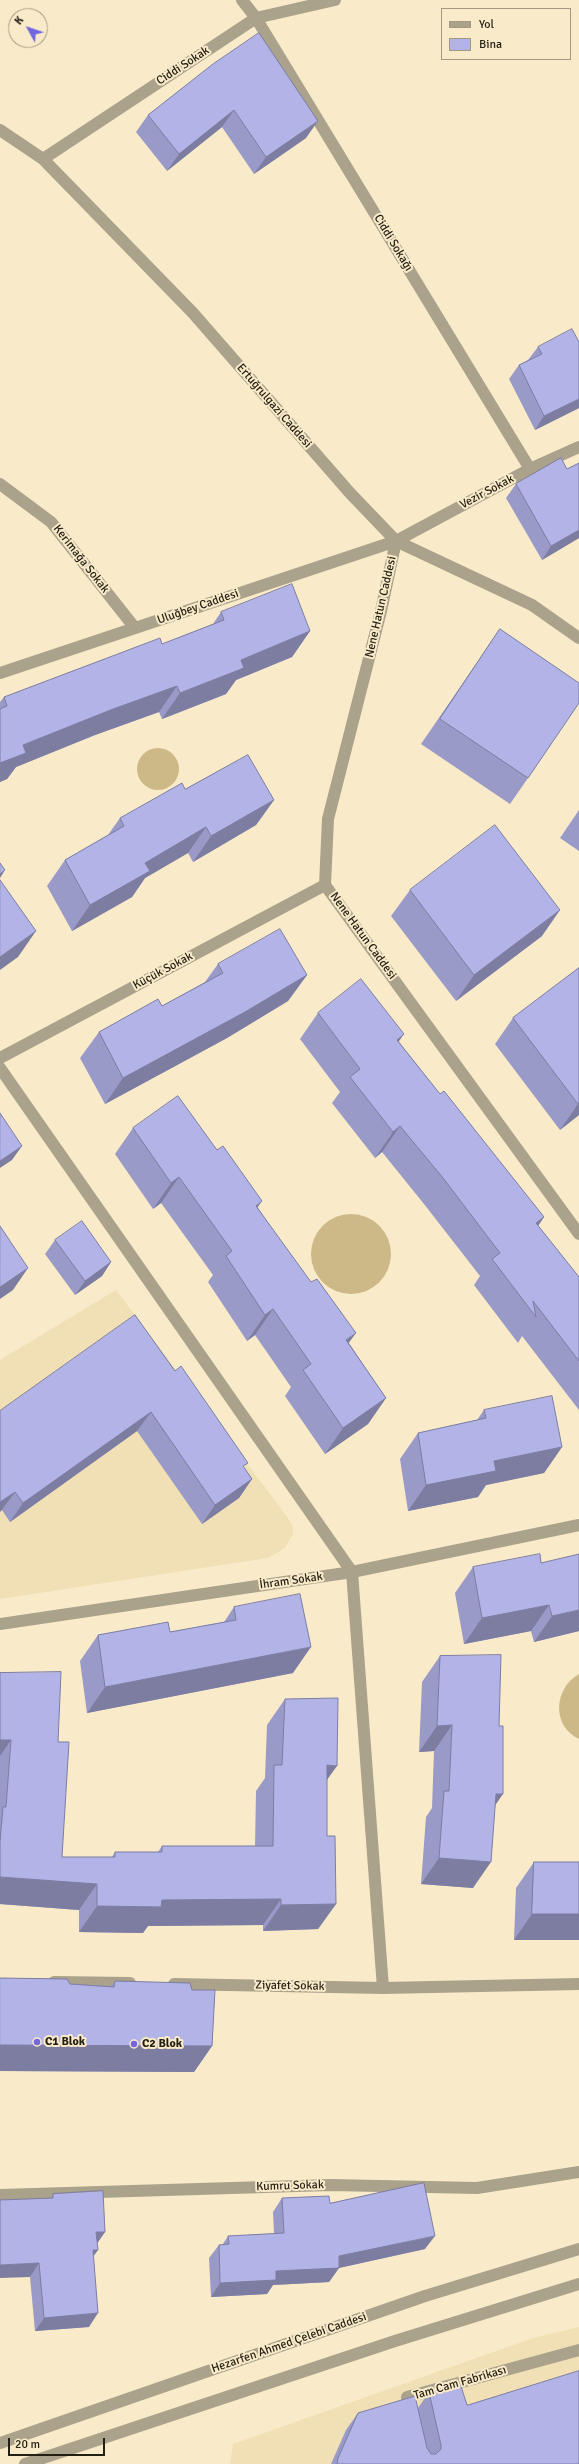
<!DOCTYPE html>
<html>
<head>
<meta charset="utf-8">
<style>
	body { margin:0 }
	#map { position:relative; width:579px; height:2464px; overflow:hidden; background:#f9ebc9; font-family:Signika,sans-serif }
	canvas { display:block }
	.legend { position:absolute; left:441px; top:8px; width:130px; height:52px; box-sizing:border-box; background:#f9ebc9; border:1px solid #a49980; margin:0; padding:5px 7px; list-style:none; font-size:12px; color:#241f13 }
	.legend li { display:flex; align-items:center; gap:8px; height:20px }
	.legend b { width:20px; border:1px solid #a49980 }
	.north { position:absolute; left:8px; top:8px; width:40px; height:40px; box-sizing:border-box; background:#f9ebc9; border:1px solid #a49980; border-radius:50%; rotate:310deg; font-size:11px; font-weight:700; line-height:16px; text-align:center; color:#241f13 }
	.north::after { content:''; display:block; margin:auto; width:14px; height:18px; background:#7165e0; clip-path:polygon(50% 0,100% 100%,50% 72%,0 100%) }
	.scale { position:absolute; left:8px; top:2438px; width:97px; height:18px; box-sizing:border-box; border:2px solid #241f13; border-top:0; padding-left:5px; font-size:12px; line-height:14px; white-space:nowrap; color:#241f13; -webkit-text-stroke:3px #f9ebc9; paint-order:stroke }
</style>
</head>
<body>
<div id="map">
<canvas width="579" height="2464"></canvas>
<ul class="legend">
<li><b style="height:5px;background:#aba28c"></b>Yol</li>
<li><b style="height:11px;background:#b2b3e7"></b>Bina</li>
</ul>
<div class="north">K</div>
<div class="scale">20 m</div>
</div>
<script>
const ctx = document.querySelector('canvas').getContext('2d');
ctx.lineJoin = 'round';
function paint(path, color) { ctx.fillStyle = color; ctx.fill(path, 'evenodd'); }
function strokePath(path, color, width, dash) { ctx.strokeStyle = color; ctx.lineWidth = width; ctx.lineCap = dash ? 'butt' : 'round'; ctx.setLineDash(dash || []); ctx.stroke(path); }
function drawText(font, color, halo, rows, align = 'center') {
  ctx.font = font + ' Signika,sans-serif'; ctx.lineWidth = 4; ctx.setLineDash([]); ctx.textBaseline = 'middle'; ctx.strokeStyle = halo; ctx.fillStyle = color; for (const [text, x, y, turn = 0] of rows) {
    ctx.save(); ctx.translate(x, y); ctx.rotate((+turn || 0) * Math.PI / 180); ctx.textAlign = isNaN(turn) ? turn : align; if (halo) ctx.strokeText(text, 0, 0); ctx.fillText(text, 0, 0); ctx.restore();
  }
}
paint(new Path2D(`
	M 116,1290 L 286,1515 L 293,1526 L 293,1534 L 285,1548 L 268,1558 L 0,1599 L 0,1360 Z
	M 579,2327 L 579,2464 L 230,2464 L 233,2444 L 533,2338 Z`), '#f1e0b6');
paint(new Path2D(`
	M137 769a21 21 0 1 1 42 0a21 21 0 1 1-42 0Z
	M311 1254a40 40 0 1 1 80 0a40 40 0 1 1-80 0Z
	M 579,1674 L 579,1739 C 551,1726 554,1688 579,1674 Z`), '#cdb987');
strokePath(new Path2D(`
	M 242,0 L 256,18 L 530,469
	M 0,130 L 43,159 L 193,313 L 350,493 L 396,541 L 532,605 L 579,638
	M 43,159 L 256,18 L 335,0
	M 0,484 L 51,522 L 135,628
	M 396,541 L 381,611 L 328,819 L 325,885 L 579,1234
	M 0,673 L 396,541 L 530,469 L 579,447
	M 0,1058 L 325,885
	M 0,1068 L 352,1572 L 383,1988
	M 0,1624 L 352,1572 L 579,1525
	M 54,1982 L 130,1983
	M 174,1984 L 383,1988 L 579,1984
	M 0,2195 L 331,2185 L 477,2188 L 579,2172
	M 411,2414 L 407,2397 L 579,2350
	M 0,2443 L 425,2296 L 579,2249
	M 25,2464 L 395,2341 L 579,2284`), '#aba28c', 12);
paint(new Path2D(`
	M 259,33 L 306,138 L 254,174 L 222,127 L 167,171 L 136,132 L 148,115 Z
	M 579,342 L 579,408 L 535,430 L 509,379 L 519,365 L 528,360 L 538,347 Z
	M 579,463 L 579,538 L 542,560 L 506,498 L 516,484 L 567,469 Z
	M 221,612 L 310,631 L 292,657 L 236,680 L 226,694 L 162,719 L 159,712 L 95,735 L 16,767 L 7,779 L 0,782 L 0,702 L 4,697 L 162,644 L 213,624 Z
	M 500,629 L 528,778 L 510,804 L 421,744 Z
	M 185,789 L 274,800 L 256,825 L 193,862 L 188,853 L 145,878 L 132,897 L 72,931 L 47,886 L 65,860 L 108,835 L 120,818 Z
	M 579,810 L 579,851 L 560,838 Z
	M 410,890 L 542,936 L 456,1001 L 391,916 Z
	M 218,964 L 307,975 L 288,1001 L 227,1038 L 105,1104 L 80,1058 L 99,1032 L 162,1006 L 205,982 Z
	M 579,968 L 579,1115 L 560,1130 L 495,1044 L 513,1018 Z
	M 318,1013 L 399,1042 L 440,1094 L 544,1217 L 538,1226 L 579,1277 L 579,1410 L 522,1336 L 518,1343 L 474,1285 L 480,1276 L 424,1204 L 382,1152 L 375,1158 L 332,1103 L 340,1092 L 300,1039 Z
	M 133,1128 L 258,1208 L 386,1398 L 368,1424 L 325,1454 L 285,1396 L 291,1387 L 255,1335 L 247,1341 L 208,1282 L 213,1275 L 161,1203 L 153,1209 L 115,1154 Z
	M 55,1240 L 111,1262 L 102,1276 L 75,1295 L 45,1254 Z
	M 135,1315 L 252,1479 L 239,1498 L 202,1524 L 137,1431 L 10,1522 L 2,1510 Z
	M 484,1410 L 562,1447 L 544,1473 L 486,1485 L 478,1497 L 408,1511 L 400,1459 L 418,1433 L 477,1420 Z
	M 541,1563 L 579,1631 L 534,1642 L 531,1631 L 464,1644 L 455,1593 L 473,1567 Z
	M 234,1607 L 293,1673 L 87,1713 L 80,1661 L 98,1635 L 170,1632 L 224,1622 Z
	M 440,1656 L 495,1805 L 473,1888 L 421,1884 L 426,1817 L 432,1808 L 434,1751 L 419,1752 L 422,1682 Z
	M 0,1673 L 58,1742 L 62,1857 L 112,1857 L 115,1852 L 158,1852 L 162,1846 L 255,1846 L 256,1791 L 265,1778 L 267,1725 L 285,1699 L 327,1780 L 327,1836 L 336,1904 L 318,1929 L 263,1931 L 263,1925 L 148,1926 L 143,1933 L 79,1932 L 79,1910 L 0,1904 Z
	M 534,1862 L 579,1862 L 579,1940 L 514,1940 L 516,1888 Z
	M 0,1978 L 70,1984 L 111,1986 L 115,1981 L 212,2046 L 194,2072 L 0,2071 Z
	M 53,2194 L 105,2232 L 97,2243 L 93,2256 L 89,2327 L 35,2331 L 30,2277 L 50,2199 Z
	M 282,2198 L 330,2203 L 425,2249 L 339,2268 L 329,2282 L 273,2285 L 267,2294 L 211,2297 L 209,2258 L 219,2245 L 223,2244 L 228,2236 L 274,2234 L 273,2212 Z
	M 429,2392 L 467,2405 L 579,2464 L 331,2464 L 346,2430 L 358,2413 L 418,2408 Z`), '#999ac7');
paint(new Path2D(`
	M 234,110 L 222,127 L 167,171 L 179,154 Z
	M 318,121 L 306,138 L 254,174 L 266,157 Z
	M 579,399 L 579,408 L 535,430 L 544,416 Z
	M 579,530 L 579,538 L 542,560 L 551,546 Z
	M 310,631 L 292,657 L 236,680 L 226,694 L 162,719 L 180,693 L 241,660 Z
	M 177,686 L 159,712 L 95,735 L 16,767 L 7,779 L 0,782 L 0,763 L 23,745 L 113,709 Z
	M 274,800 L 256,825 L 193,862 L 211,836 Z
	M 206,827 L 188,853 L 145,878 L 132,897 L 72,931 L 90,905 L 145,863 Z
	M 5,870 L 0,878 L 0,874 Z
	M 560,910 L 542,936 L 456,1001 L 474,975 Z
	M 36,931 L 18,957 L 0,970 L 0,957 Z
	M 307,975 L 288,1001 L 227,1038 L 105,1104 L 123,1078 Z
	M 404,1034 L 386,1060 L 397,1040 Z
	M 579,1103 L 579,1115 L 560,1130 L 578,1104 Z
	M 400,1126 L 382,1152 L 375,1158 L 393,1132 Z
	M 22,1146 L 12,1160 L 0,1168 L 0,1161 Z
	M 179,1177 L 161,1203 L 153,1209 L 171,1183 Z
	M 262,1201 L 244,1227 L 256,1206 Z
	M 544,1217 L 526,1243 L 536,1223 Z
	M 111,1262 L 102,1276 L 75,1295 L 85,1281 Z
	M 28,1268 L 13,1290 L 0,1299 L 0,1287 Z
	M 273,1309 L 255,1335 L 247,1341 L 265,1315 Z
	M 356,1333 L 337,1359 L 346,1340 Z
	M 386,1398 L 368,1424 L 325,1454 L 343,1428 Z
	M 151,1412 L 137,1431 L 10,1522 L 23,1503 Z
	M 562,1447 L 544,1473 L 486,1485 L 478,1497 L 408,1511 L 426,1485 L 494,1461 Z
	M 252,1479 L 239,1498 L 202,1524 L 215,1505 Z
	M 15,1492 L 2,1510 L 0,1512 L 0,1502 Z
	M 549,1605 L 531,1631 L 464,1644 L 482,1618 Z
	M 579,1610 L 579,1631 L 534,1642 L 552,1616 Z
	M 311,1647 L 293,1673 L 87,1713 L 105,1687 Z
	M 452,1725 L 434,1751 L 419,1752 L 437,1726 Z
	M 0,1740 L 11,1740 L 0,1756 Z
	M 327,1765 L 337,1766 L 319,1791 Z
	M 496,1794 L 503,1794 L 485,1820 Z
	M 439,1858 L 491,1862 L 473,1888 L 421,1884 Z
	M 0,1877 L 97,1884 L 79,1910 L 0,1904 Z
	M 281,1899 L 263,1925 L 148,1926 L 143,1933 L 79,1932 L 97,1906 L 162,1900 Z
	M 336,1904 L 318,1929 L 263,1931 L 281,1905 Z
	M 532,1914 L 579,1914 L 579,1940 L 514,1940 Z
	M 0,2045 L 212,2046 L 194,2072 L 0,2071 Z
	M 96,2232 L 105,2232 L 96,2245 Z
	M 435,2236 L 425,2249 L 334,2269 L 339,2268 L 329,2282 L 273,2285 L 267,2294 L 211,2297 L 220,2283 L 276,2271 L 339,2256 Z
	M 93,2250 L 98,2250 L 88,2264 Z
	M 39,2263 L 30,2277 L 0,2278 L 0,2265 Z
	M 98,2313 L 89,2327 L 35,2331 L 44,2318 Z`), '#7d7da2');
const building = new Path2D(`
	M 259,33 L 318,121 L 266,157 L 234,110 L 179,154 L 148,115 L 213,64 Z
	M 572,329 L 579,342 L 579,399 L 544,416 L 519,365 L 542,354 L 538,347 Z
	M 561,458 L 567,469 L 579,463 L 579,530 L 551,546 L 516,484 Z
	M 292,584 L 310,631 L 241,660 L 244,668 L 180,693 L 177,686 L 113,709 L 23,745 L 26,753 L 0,763 L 0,709 L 7,706 L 4,697 L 160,638 L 162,644 L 224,620 L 221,612 Z
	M 500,629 L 579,683 L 579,703 L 528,778 L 440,719 Z
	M 248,755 L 274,800 L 211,836 L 206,827 L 145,863 L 150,871 L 90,905 L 65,860 L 124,826 L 120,818 L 182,783 L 185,789 Z
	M 495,825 L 560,910 L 474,975 L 410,890 Z
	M 0,863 L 5,870 L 0,874 Z
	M 0,880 L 36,931 L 0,957 Z
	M 280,929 L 307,975 L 245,1012 L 123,1078 L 99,1032 L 158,999 L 162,1006 L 223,973 L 218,964 Z
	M 579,968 L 579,1103 L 578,1104 L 513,1018 Z
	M 361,979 L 404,1034 L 397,1040 L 440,1094 L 444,1091 L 544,1217 L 536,1223 L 579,1277 L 579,1361 L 533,1301 L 536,1317 L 492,1259 L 500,1253 L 443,1178 L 400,1126 L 393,1132 L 350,1077 L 360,1069 L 318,1013 Z
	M 178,1096 L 217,1150 L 223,1146 L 262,1201 L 256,1206 L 311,1282 L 317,1279 L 356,1333 L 346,1340 L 386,1398 L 343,1428 L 303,1370 L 311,1364 L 273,1309 L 265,1315 L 226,1256 L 232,1251 L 179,1177 L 171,1183 L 133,1128 Z
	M 0,1113 L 22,1146 L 0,1161 Z
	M 82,1221 L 111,1262 L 85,1281 L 55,1240 Z
	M 0,1226 L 28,1268 L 0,1287 Z
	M 135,1315 L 175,1371 L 181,1366 L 248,1463 L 243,1466 L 252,1479 L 215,1505 L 151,1412 L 23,1503 L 15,1492 L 0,1502 L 0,1411 Z
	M 552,1396 L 562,1447 L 494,1461 L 496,1471 L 426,1485 L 418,1433 L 486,1418 L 484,1410 Z
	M 540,1554 L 541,1563 L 579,1554 L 579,1610 L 552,1616 L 549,1605 L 482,1618 L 473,1567 Z
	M 300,1594 L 311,1647 L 105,1687 L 98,1635 L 168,1622 L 170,1632 L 236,1620 L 234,1607 Z
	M 501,1655 L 499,1726 L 503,1726 L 503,1794 L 496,1794 L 491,1862 L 439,1858 L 444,1791 L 449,1791 L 452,1725 L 437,1726 L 440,1656 Z
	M 61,1672 L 58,1742 L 69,1742 L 62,1857 L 115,1857 L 115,1852 L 162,1852 L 162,1846 L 273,1846 L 274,1765 L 282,1765 L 285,1699 L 338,1698 L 337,1766 L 327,1765 L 327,1836 L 335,1836 L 336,1904 L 281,1905 L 281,1899 L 162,1900 L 161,1907 L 97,1906 L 97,1884 L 0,1877 L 0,1842 L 3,1807 L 6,1807 L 11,1740 L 0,1740 L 0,1673 Z
	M 534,1862 L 579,1862 L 579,1914 L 532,1914 Z
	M 0,1978 L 67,1979 L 70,1984 L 114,1987 L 115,1981 L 190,1983 L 192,1990 L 215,1990 L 212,2046 L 0,2045 Z
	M 424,2183 L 435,2236 L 339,2256 L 339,2268 L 276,2271 L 276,2280 L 220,2283 L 219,2245 L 229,2244 L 228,2236 L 284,2233 L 282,2198 L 329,2196 L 330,2203 Z
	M 103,2191 L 105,2232 L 96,2232 L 98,2250 L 93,2250 L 98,2313 L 44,2318 L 39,2263 L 0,2265 L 0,2200 L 53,2198 L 53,2194 Z
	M 579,2371 L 579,2464 L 337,2464 L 338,2458 L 358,2413 L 415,2396 L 427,2448 L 431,2454 L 436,2454 L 441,2449 L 441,2445 L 429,2392 L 460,2383 L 467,2405 Z`);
paint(building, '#b2b3e7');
strokePath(building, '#7d7da2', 1);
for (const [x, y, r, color] of [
	[37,2042,4,"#7165e0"],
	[134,2044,4,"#7165e0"]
]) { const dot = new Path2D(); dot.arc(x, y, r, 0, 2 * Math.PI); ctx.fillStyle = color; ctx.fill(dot); strokePath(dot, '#f9ebc9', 1.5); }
drawText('12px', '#241f13', '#f9ebc9', [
	["Ciddi Sokak",183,66,-33],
	["Ciddi Sokağı",393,243,59],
	["Ertuğrulgazi Caddesi",274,406,49],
	["Vezir Sokak",487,492,-28],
	["Kerimağa Sokak",81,559,52],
	["Uluğbey Caddesi",198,607,-19],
	["Nene Hatun Caddesi",381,607,-77],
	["Nene Hatun Caddesi",363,936,54],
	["Küçük Sokak",163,971,-28],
	["İhram Sokak",291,1581,-8],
	["Ziyafet Sokak",290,1986,1],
	["Kumru Sokak",290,2186,-2],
	["Hezarfen Ahmed Çelebi Caddesi",289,2343,-19],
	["Tam Cam Fabrikası",460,2383,-16]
]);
drawText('bold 12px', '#241f13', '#f9ebc9', [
	["C1 Blok",45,2042],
	["C2 Blok",142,2044]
], 'left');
</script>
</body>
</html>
